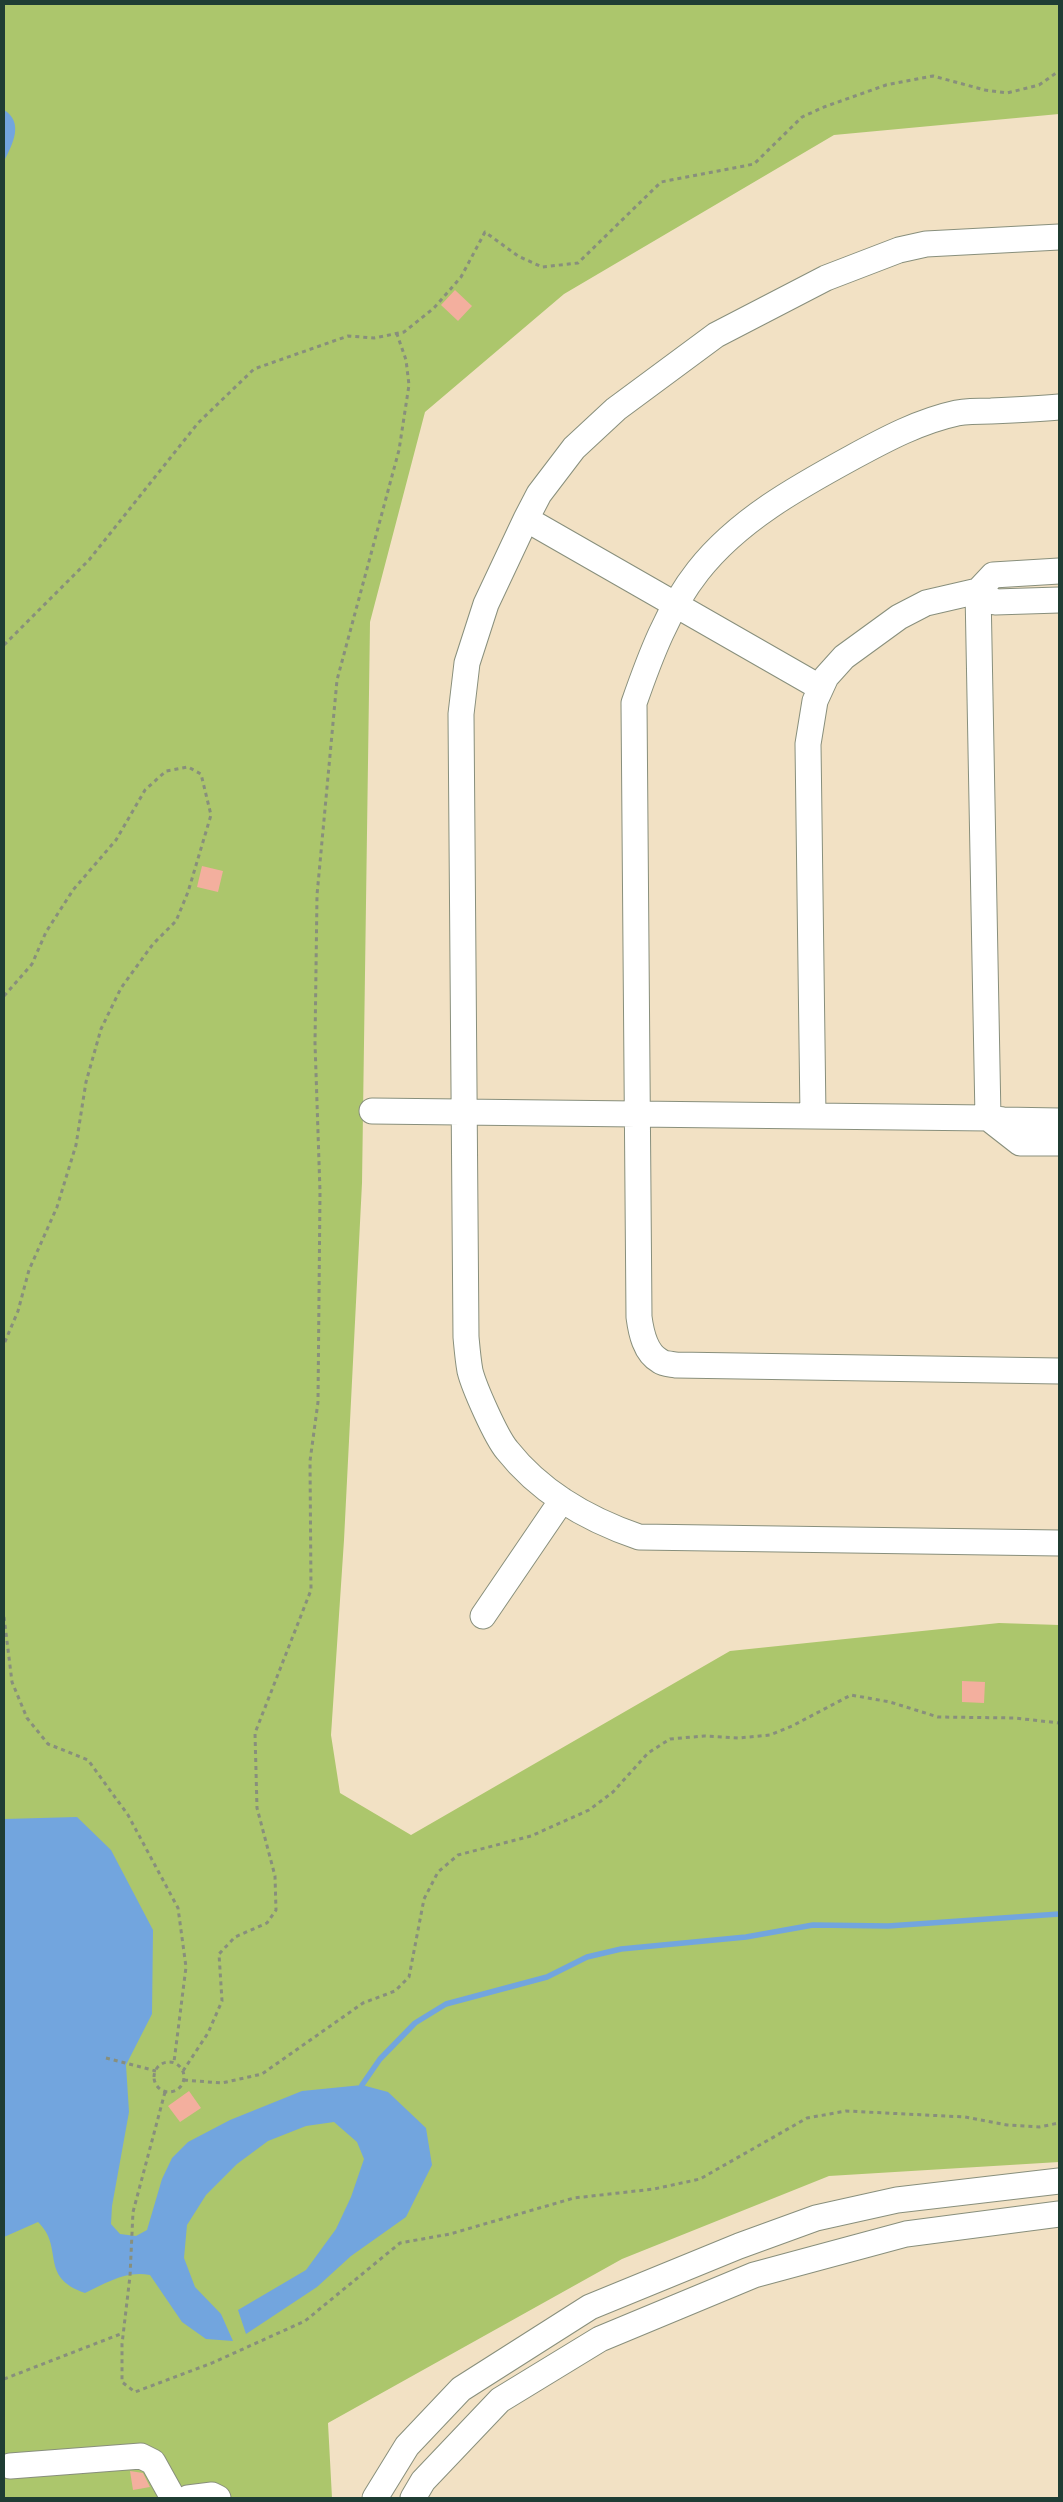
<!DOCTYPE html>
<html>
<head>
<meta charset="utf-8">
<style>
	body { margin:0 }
	#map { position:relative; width:1063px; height:2502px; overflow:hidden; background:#f2e1c4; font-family:Dekko,sans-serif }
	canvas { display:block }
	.frame { position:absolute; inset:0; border:5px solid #1f3d34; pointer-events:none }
</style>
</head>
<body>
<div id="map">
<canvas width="1063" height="2502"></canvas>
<div class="frame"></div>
</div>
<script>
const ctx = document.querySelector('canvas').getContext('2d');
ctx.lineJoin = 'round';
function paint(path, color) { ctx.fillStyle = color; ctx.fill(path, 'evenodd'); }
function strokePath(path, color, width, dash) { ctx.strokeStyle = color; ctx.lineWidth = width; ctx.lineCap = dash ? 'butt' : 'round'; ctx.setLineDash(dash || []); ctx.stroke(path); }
paint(new Path2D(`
	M 4,4 L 1059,4 L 1059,114 L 834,135 L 564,294 L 425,412 L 370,622 L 362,1183 L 344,1540 L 331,1735 L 340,1793 L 411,1835 L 730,1651 L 999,1623 L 1059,1625 L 1059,2162 L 829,2176 L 622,2259 L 328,2423 L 332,2498 L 4,2498 Z`), '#acc66c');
paint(new Path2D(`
	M 4,110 C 24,122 13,144 4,161 Z
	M 77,1817 L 111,1850 L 153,1930 L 152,2014 L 126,2065 L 129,2112 L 112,2206 L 111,2224 L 120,2234 L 136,2236 L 147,2230 L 162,2179 L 172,2158 L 188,2142 L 230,2120 L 302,2091 L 362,2085 L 388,2092 L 426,2128 L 432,2165 L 406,2217 L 351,2256 L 317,2287 L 246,2334 L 238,2310 L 306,2270 L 336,2229 L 351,2197 L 364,2159 L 357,2142 L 334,2122 L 306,2126 L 268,2141 L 237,2164 L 206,2195 L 187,2225 L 184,2258 L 195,2287 L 221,2314 L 233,2341 L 206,2339 L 182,2322 L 150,2275 C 126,2270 106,2283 85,2293 C 38,2277 65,2248 38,2222 L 4,2237 L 4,1819 Z`), '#72a5de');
strokePath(new Path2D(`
	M 362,2085 L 380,2059 L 415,2023 L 446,2004 L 547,1977 L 587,1957 L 621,1949 L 746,1937 L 813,1925 L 888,1926 L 1059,1914`), '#72a5de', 5.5);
paint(new Path2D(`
	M 455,290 L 472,306 L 458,321 L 441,305 Z
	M 202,866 L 223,871 L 218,892 L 197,887 Z
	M 962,1681 L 985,1682 L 984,1703 L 962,1702 Z
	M 189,2091 L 201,2108 L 180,2122 L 168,2106 Z
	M 130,2471 L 143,2473 L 150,2487 L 133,2490 Z`), '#f3af9e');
const minor = new Path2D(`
	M 1059,237 L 926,244 L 899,250 L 826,278 L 716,335 L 616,409 L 574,448 L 539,494 L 526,519 L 486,604 L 467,663 L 461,714 L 466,1337 C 467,1348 468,1360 470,1371 C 474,1387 496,1437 507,1450 C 541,1493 589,1520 639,1537 L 1059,1543
	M 1059,407 C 1037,409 1014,410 991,411 C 980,411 968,411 957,413 C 920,421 886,439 853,457 C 798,487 738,520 698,571 C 668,609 650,657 634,703 L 639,1317 C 641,1332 645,1353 660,1361 C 664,1364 671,1364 676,1365 L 1059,1371
	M 526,519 L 821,688
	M 978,591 L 988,1118
	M 978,591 L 995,602 L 1059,600
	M 372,1111 L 988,1118 L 1003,1120 L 1059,1121
	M 813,1116 L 808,744 L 815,701 L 826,677 L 844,657 L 899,617 L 926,603 L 978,591 L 993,575 L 1059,571
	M 988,1118 L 1020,1143 L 1059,1143
	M 483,1616 L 562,1500
	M 10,2466 L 141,2456 L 153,2462 L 173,2498
	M 188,2498 L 212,2495 L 218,2498
	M 375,2498 L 407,2446 L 461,2389 L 590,2307 L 739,2246 L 816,2218 L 897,2200 L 1059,2181
	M 413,2498 L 423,2481 L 500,2400 L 600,2339 L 754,2275 L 906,2234 L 1059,2214`);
strokePath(minor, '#888f7c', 27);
strokePath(new Path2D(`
	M 4,645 L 89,560 L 198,423 L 254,369 L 348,336 L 374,338 L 404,332 L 434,308 L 461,277 L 485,232 L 518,256 L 542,267 L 578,263 L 661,182 L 754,164 L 802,117 L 824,107 L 886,85 L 933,76 L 985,90 L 1007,93 L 1039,85 L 1059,71
	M 4,996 L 32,964 L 46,932 L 73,890 L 116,840 L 145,790 L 166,771 L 188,767 L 201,774 L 211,815 L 188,892 L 176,921 L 153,944 L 121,988 L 101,1029 L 86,1082 L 76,1145 L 57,1207 L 29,1270 L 18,1311 L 4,1344
	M 4,1617 L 12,1682 L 27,1718 L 48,1744 L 88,1760 L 128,1815 L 178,1908 L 186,1967 L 174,2062
	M 106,2058 L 156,2071
	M154 2077a15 15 0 1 1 30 0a15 15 0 1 1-30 0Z
	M 183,2071 L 208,2033 L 222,2001 L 219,1954 L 235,1937 L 267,1923 L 276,1910 L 275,1876 L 257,1808 L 255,1733 L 311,1590 L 310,1461 L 318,1402 L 320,1192 L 315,1043 L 317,895 L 337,680 L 399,450 L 409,385 L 406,360 L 397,334
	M 184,2080 L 222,2083 L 262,2074 L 363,2003 L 395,1991 L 409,1977 L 424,1899 L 438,1872 L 458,1855 L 531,1836 L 589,1810 L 613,1792 L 648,1753 L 670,1739 L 704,1736 L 738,1738 L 770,1735 L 792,1726 L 851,1695 L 890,1702 L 938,1717 L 1015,1718 L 1059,1723
	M 165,2092 L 133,2212 L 130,2276 L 122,2344 L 122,2382 L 135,2392 L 212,2363 L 305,2321 L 400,2243 L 450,2234 L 574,2198 L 654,2189 L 700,2179 L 807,2118 L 846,2111 L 965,2117 L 1007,2125 L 1039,2127 L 1059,2123
	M 4,2379 L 123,2333`), '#888f7c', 3, [4, 4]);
strokePath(minor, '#fff', 25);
</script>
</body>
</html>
